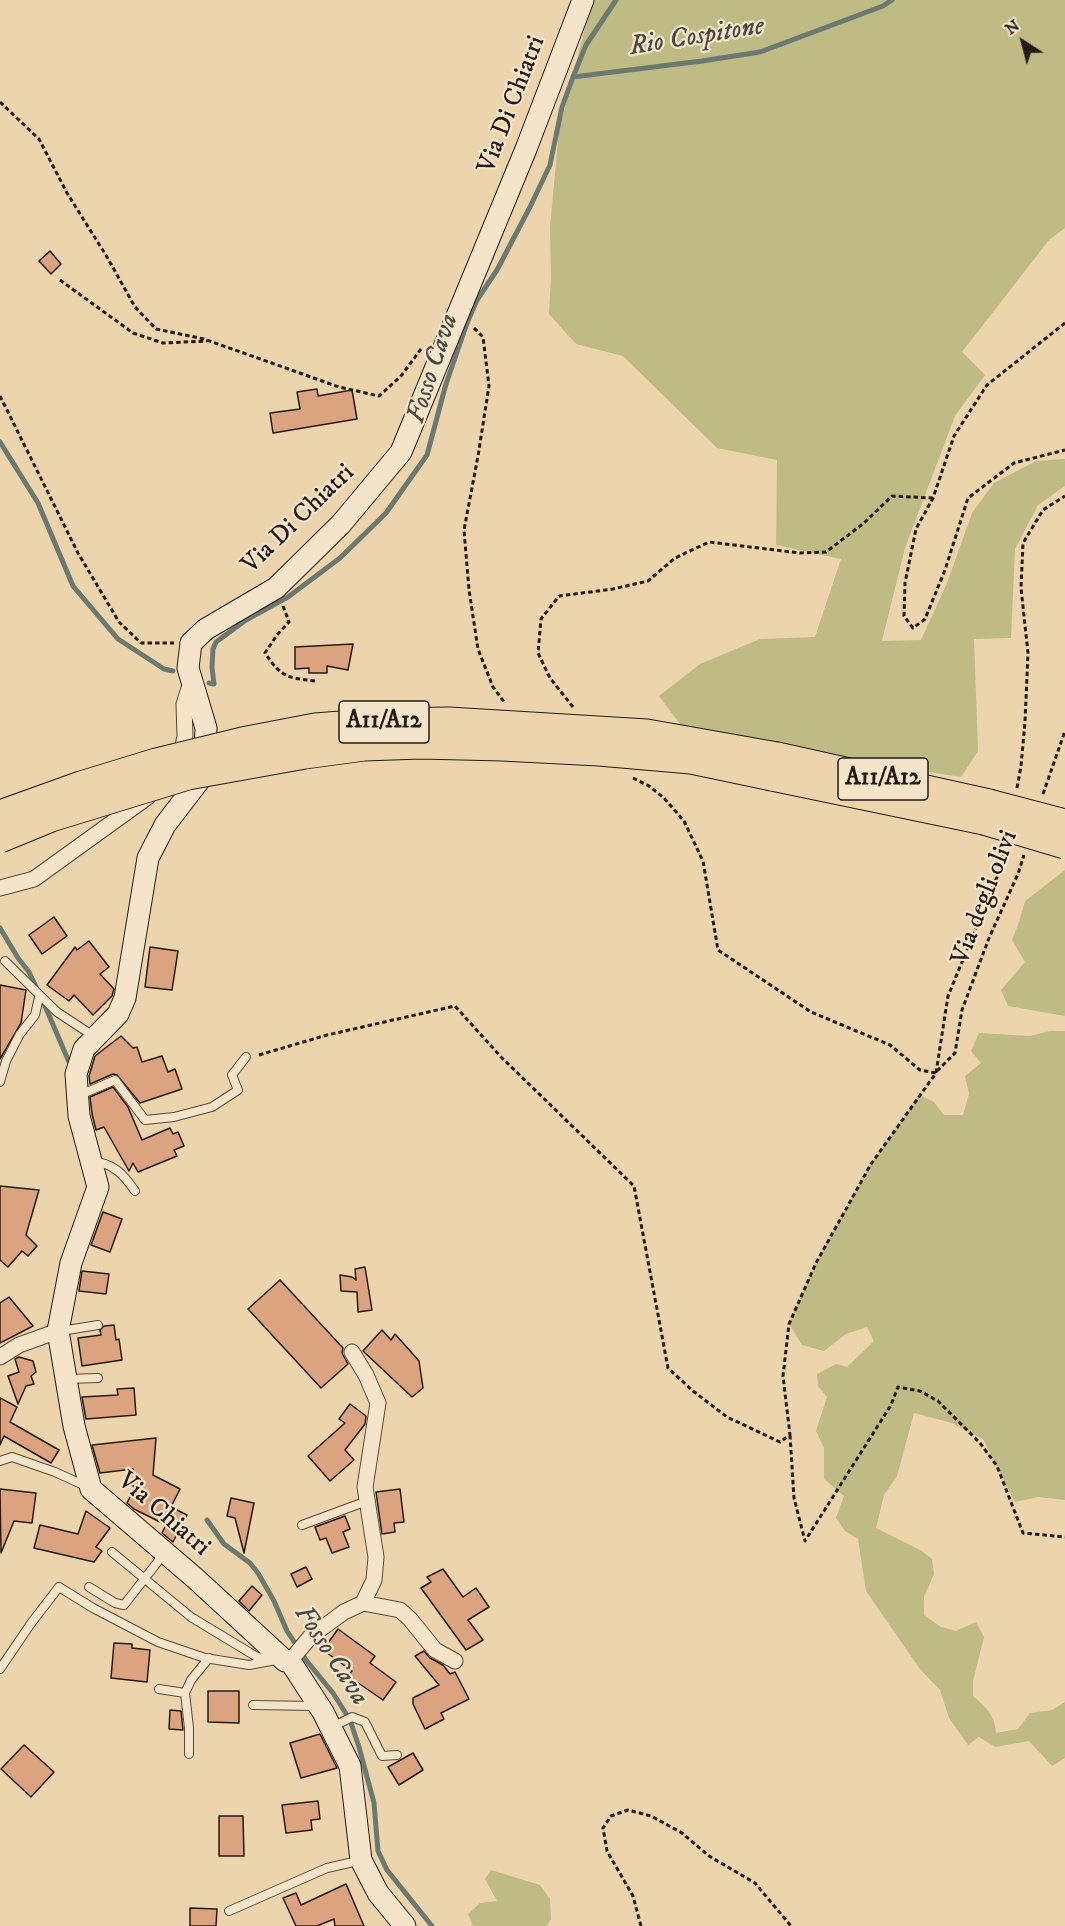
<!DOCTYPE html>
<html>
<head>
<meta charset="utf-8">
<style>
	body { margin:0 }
	#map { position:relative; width:1065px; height:1926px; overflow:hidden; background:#ecd5ad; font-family:"IM FELL DW Pica",serif }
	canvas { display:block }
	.north { position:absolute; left:993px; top:12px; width:60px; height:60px; -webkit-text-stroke:4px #f3e4ca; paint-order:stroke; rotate:324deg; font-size:16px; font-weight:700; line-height:24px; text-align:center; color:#251a13 }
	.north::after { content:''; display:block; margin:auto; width:21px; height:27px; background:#251a13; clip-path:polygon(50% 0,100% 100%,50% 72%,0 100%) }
</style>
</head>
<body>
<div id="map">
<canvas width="1065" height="1926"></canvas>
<div class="north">N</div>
</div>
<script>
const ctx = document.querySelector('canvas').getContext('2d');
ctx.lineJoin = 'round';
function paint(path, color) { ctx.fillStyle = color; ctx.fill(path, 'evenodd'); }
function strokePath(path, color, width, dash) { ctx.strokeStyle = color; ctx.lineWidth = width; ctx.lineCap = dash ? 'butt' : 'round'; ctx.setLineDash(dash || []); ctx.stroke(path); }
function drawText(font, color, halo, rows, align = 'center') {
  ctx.font = font + ' "IM FELL DW Pica",serif'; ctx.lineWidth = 4.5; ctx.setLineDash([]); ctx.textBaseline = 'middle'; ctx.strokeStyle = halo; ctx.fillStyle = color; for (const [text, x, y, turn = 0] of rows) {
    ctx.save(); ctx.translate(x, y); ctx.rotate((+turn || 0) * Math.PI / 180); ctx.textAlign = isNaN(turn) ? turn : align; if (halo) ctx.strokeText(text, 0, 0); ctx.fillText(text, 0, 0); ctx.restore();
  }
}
paint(new Path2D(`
	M 592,0 L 1065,0 L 1065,228 L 1049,240 L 962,352 L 985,375 L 955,416 L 905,548 L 882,641 L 921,640 L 947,583 L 972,513 L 994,483 L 1036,461 L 1065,459 L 1065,486 L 1038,505 L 1015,549 L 1011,638 L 974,639 L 978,751 L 961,777 L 688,735 L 659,696 L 700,664 L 760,639 L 815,637 L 841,559 L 776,545 L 777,460 L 717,448 L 623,356 L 576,344 L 549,314 L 551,277 L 550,227 L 559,131 Z
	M 1065,870 L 1065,1016 L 1008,1006 L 1001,990 L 1025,962 L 1012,940 L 1019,922 L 1025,901 Z
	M 1050,1031 L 1065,1031 L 1065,1500 L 1038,1497 L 1015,1502 L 983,1439 L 952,1423 L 914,1413 L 897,1476 L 884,1495 L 876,1528 L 922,1551 L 932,1559 L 934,1574 L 924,1597 L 924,1615 L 941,1627 L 956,1631 L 976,1622 L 984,1637 L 973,1681 L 973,1696 C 986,1707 995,1716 996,1733 L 1018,1729 L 1030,1713 L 1052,1710 L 1065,1702 L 1065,1758 L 1052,1766 L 1029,1741 L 995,1747 L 979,1737 L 968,1745 L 949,1718 L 940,1690 L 920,1669 L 866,1591 L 858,1539 L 845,1531 L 836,1518 L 844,1496 L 824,1479 L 824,1448 L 816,1431 L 827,1397 L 818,1386 L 817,1374 L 836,1364 L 847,1367 L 874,1341 L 867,1327 L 846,1334 L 824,1351 L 802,1345 L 789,1324 L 816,1263 L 871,1164 L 920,1095 L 934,1102 L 944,1115 L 963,1115 L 969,1094 L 965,1076 L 981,1063 L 971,1051 L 979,1033 L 1030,1036 Z
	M 491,1870 L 540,1885 L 550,1899 L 551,1919 L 547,1926 L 473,1926 L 468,1914 L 480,1903 L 497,1901 L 485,1879 Z`), '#bebb85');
strokePath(new Path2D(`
	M 573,77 L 702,61 L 760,52 L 883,6 L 892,0
	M 0,442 L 38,503 L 73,586 L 118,639 L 164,669 L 173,671
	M 209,683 L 214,684 L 212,667 L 213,649 L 216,642 L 246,620 L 288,597 L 340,558 L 386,513 L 427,455 L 446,384 L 467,323 L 477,300 L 497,270 L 530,207 L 550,165 L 562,107 L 573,77 L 586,45 L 616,0
	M 0,928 L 18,958 L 29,972 L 38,991
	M 42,999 L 69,1062
	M 207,1520 L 224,1544 L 250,1563 L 258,1573 L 274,1601 L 287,1631 L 306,1660 L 333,1693 L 350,1720 L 359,1747 L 374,1803 L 378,1851 L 387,1870 L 432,1926`), '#6b7971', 5);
const building = new Path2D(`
	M 50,251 L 61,264 L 51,274 L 39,261 Z
	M 317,389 L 318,396 L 352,390 L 357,419 L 273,433 L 270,413 L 300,409 L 297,392 Z
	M 353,644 L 348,670 L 327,666 L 327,673 L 309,673 L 309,668 L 295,669 L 295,647 Z
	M 54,917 L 67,936 L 42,954 L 29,935 Z
	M 89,941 L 109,967 L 100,974 L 114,989 L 112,996 L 93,1015 L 74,995 L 69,1001 L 47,985 L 75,947 L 77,950 Z
	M 150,947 L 178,951 L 172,990 L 145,987 Z
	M 0,985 L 26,990 L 21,1023 L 0,1059 Z
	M 121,1036 L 133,1048 L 137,1047 L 142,1062 L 162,1056 L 168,1072 L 175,1069 L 182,1089 L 140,1103 L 117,1075 L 113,1074 L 90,1084 L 89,1076 L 95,1056 Z
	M 113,1087 L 128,1107 L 142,1140 L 170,1128 L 173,1134 L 178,1132 L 184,1146 L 174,1150 L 177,1156 L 138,1172 L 133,1163 L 129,1171 L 104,1127 L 96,1130 L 92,1114 L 90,1097 Z
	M 0,1186 L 39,1190 L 26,1235 L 37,1246 L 28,1256 L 22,1251 L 8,1267 L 0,1260 Z
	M 103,1212 L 122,1219 L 110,1252 L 91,1245 Z
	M 365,1267 L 372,1310 L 358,1312 L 357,1292 L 341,1291 L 340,1275 L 352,1277 L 356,1280 L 355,1269 Z
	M 82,1271 L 109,1274 L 106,1294 L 79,1291 Z
	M 280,1280 L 343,1348 L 342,1353 L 348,1364 L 321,1388 L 248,1309 Z
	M 9,1297 L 33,1326 L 0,1343 L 0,1303 Z
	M 114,1325 L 116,1340 L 119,1339 L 122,1360 L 82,1366 L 78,1338 L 101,1335 L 100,1330 L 104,1326 Z
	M 382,1330 L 391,1340 L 395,1334 L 419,1361 L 423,1388 L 412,1397 L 363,1351 Z
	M 19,1357 L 33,1361 L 36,1372 L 31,1376 L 34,1384 L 26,1386 L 18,1404 L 8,1376 L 19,1372 L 15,1359 Z
	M 134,1388 L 136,1415 L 86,1419 L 82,1397 L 118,1395 L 117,1389 Z
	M 0,1398 L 17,1407 L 10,1422 L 59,1450 L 51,1463 L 4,1436 L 0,1445 Z
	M 350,1404 L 366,1416 L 365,1424 L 345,1450 L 354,1460 L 330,1481 L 308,1456 L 345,1423 L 339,1419 Z
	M 156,1438 L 153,1475 L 180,1489 L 171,1507 L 187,1515 L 173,1542 L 162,1533 L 166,1525 L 134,1509 L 127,1503 L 135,1487 L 126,1482 L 133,1469 L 100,1473 L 92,1445 Z
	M 0,1489 L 36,1493 L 32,1523 L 14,1521 L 1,1553 Z
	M 400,1489 L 404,1522 L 394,1523 L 395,1532 L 382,1534 L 376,1492 Z
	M 231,1498 L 254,1503 L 244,1553 L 235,1518 L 227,1516 Z
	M 86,1511 L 110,1528 L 96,1547 L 102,1551 L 94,1562 L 34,1548 L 40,1525 L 78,1534 Z
	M 345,1516 L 350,1529 L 343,1532 L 349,1547 L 332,1553 L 326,1538 L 320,1540 L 315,1527 Z
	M 306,1567 L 312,1579 L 297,1587 L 291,1574 Z
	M 443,1569 L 463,1597 L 476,1588 L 489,1607 L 468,1620 L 483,1640 L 466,1650 L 421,1588 L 431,1582 L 427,1577 Z
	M 252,1586 L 262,1595 L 249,1611 L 239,1601 Z
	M 338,1629 L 375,1656 L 370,1663 L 396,1682 L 383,1700 L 348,1676 L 352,1671 L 323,1650 Z
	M 114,1643 L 132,1644 L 132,1648 L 150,1650 L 147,1682 L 111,1678 Z
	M 424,1651 L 430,1658 L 443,1665 L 450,1674 L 455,1672 L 469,1699 L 441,1713 L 444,1719 L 425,1729 L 413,1704 L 413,1698 L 439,1685 L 415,1656 Z
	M 208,1691 L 239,1691 L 239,1723 L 208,1722 Z
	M 170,1710 L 181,1711 L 183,1730 L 169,1729 Z
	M 320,1734 L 337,1768 L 301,1778 L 290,1743 Z
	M 24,1745 L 54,1772 L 31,1797 L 1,1769 Z
	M 413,1753 L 423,1770 L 399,1785 L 388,1767 Z
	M 318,1801 L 320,1819 L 311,1820 L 312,1830 L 286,1833 L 282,1805 Z
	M 219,1816 L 243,1816 L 244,1856 L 219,1856 Z
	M 346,1884 L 364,1926 L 335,1926 L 334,1919 L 317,1926 L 296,1926 L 283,1898 L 296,1893 L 301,1905 Z
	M 190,1908 L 217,1909 L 216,1926 L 190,1926 Z`);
paint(building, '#dca381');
strokePath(building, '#251a13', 1.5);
const lane = new Path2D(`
	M 5,961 L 57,1012 L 95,1037
	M 0,1082 L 6,1061 L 20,1034 L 35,1015 L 39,997
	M 80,1095 L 115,1080 L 145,1120 L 174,1117 L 212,1107 L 238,1090 L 232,1075 L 246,1057
	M 92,1162 C 113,1162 124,1175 135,1191
	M 61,1331 L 98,1325
	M 66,1379 L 98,1378
	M 0,1461 L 12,1457 L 55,1472 L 88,1487
	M 302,1525 L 367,1501
	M 112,1552 L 191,1617 L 257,1657 L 271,1659
	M 89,1587 L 115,1603 L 124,1605 L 163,1555
	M 0,1669 L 32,1622 L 59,1587 L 93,1608 L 158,1642 L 205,1658 L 249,1665 L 276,1660
	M 159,1689 L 185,1693
	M 253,1705 L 315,1706
	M 332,1727 L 352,1717 L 365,1722 L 382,1756 L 397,1755
	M 189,1754 L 189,1728 L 185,1693 L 191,1680 L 209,1658
	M 229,1911 L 327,1868 L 358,1861`);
const street = new Path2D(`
	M 180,761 L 185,736 L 184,704 L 192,679
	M 0,888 L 34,879 L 149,796
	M 0,1357 L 19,1345 L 58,1331
	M 363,1603 L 400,1610 L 410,1619 L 435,1650 L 455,1661
	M 290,1661 L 311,1636 L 344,1612 L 363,1603 L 374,1580 L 376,1557 L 365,1487 L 378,1403 L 366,1375 L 352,1352`);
const secondary = new Path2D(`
	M 405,1926 L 378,1893 L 361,1860 L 350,1766 L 323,1712 L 290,1661 L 285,1661 L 196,1579 L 91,1489 L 74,1426 L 58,1331 L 71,1263 L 98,1187 L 79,1116 L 76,1074 L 84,1049 L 118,1014 L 125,998 L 148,858 L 165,825 L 204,774 L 206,728 L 188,668 L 191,643 L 206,629 L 276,588 L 341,524 L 401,452 L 526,149 L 583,0`);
const highway = new Path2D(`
	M 777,756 L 989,803
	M 772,777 L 984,821`);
strokePath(lane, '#57493a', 10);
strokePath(street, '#57493a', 17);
strokePath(secondary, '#251a13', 23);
strokePath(highway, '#251a13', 29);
strokePath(new Path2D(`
	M 0,102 L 39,139 L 67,193 L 107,257 L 135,307 L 156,329 L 204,339 L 339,387 L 379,396 L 401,376 L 421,349
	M 60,280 L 133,333 L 163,343 L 207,341
	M 1065,323 L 987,385 L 954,436 L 933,498 L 916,529 L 905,583 L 904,616 L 913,628 L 925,619 L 945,570 L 968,498 L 1014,463 L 1065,450
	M 474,328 L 483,337 L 489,386 L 478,456 L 464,530 L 469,590 L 478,649 L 493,687 L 505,703
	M 0,396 L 78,553 L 119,622 L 141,643 L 174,643
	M 283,606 L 289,622 L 277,635 L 265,653 C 281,677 287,678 316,681
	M 573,707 L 550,678 L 538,653 L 541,619 L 559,596 L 613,589 L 648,581 L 675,558 L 709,542 L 800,553 L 826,552 L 864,523 L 892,496 L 933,498
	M 633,778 L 649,786 L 664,798 L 684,821 L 703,861 L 718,950 L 811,1012 L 890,1045 L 920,1070 L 936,1073
	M 1017,788 L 1021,766 L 1025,722 L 1028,653 L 1021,588 L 1023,543 L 1043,510 L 1065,496
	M 1043,794 L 1065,731
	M 259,1055 L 327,1035 L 455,1006 L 501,1057 L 634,1186 L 668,1368 L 693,1391 L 727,1417 L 780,1442 L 790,1435 L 783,1376 L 789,1324 L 816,1263 L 871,1164 L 936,1073 L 948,996 L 1002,865 L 1005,850
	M 937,1071 L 955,1053 L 962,1010 L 989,938 L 1018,874 L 1024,855
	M 790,1435 L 794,1498 L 805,1541 L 891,1405 L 898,1387 L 920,1391 L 938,1401 L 980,1443 L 997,1466 L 1023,1533 L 1065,1537
	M 641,1926 L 633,1896 L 607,1851 L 603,1828 L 611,1816 L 628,1810 L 651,1816 L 682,1833 L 709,1856 L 755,1883 L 791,1926`), '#251a13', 3, [4.5, 3]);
strokePath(lane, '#f3e4ca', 8);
strokePath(street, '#f3e4ca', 15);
strokePath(secondary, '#f3e4ca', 21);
strokePath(highway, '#ecd5ad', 27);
const highwayBridge = new Path2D(`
	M 989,803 L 1065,823
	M 0,814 L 81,785 L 156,762 L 242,741 L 315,727 L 380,722 L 449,721 L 647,733 L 777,756
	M 984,821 L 1065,845
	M 0,839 L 51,818 L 188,776 L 305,755 L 364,747 L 421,745 L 502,747 L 599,752 L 691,760 L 772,777`);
strokePath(highwayBridge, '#251a13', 29, []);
strokePath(highwayBridge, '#ecd5ad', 27);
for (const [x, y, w] of [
	[384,722,90],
	[883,779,90]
]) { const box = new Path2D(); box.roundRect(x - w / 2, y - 21, w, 42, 4.5); ctx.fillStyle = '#f3e4ca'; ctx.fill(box); strokePath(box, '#251a13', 1.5); }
drawText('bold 24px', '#251a13', null, [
	["A11/A12",384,722],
	["A11/A12",883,779]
]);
drawText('26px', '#251a13', '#f3e4ca', [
	["Via Di Chiatri",513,105,-69],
	["Via Di Chiatri",299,520,-44],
	["Via degli olivi",986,898,-69],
	["Via Chiatri",163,1515,41]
]);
drawText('italic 27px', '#484942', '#f3e4ca', [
	["Rio Cospitone",697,38,-9],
	["Fosso Cava",434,369,-72],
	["Fosso Cava",330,1656,57]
]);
</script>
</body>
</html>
